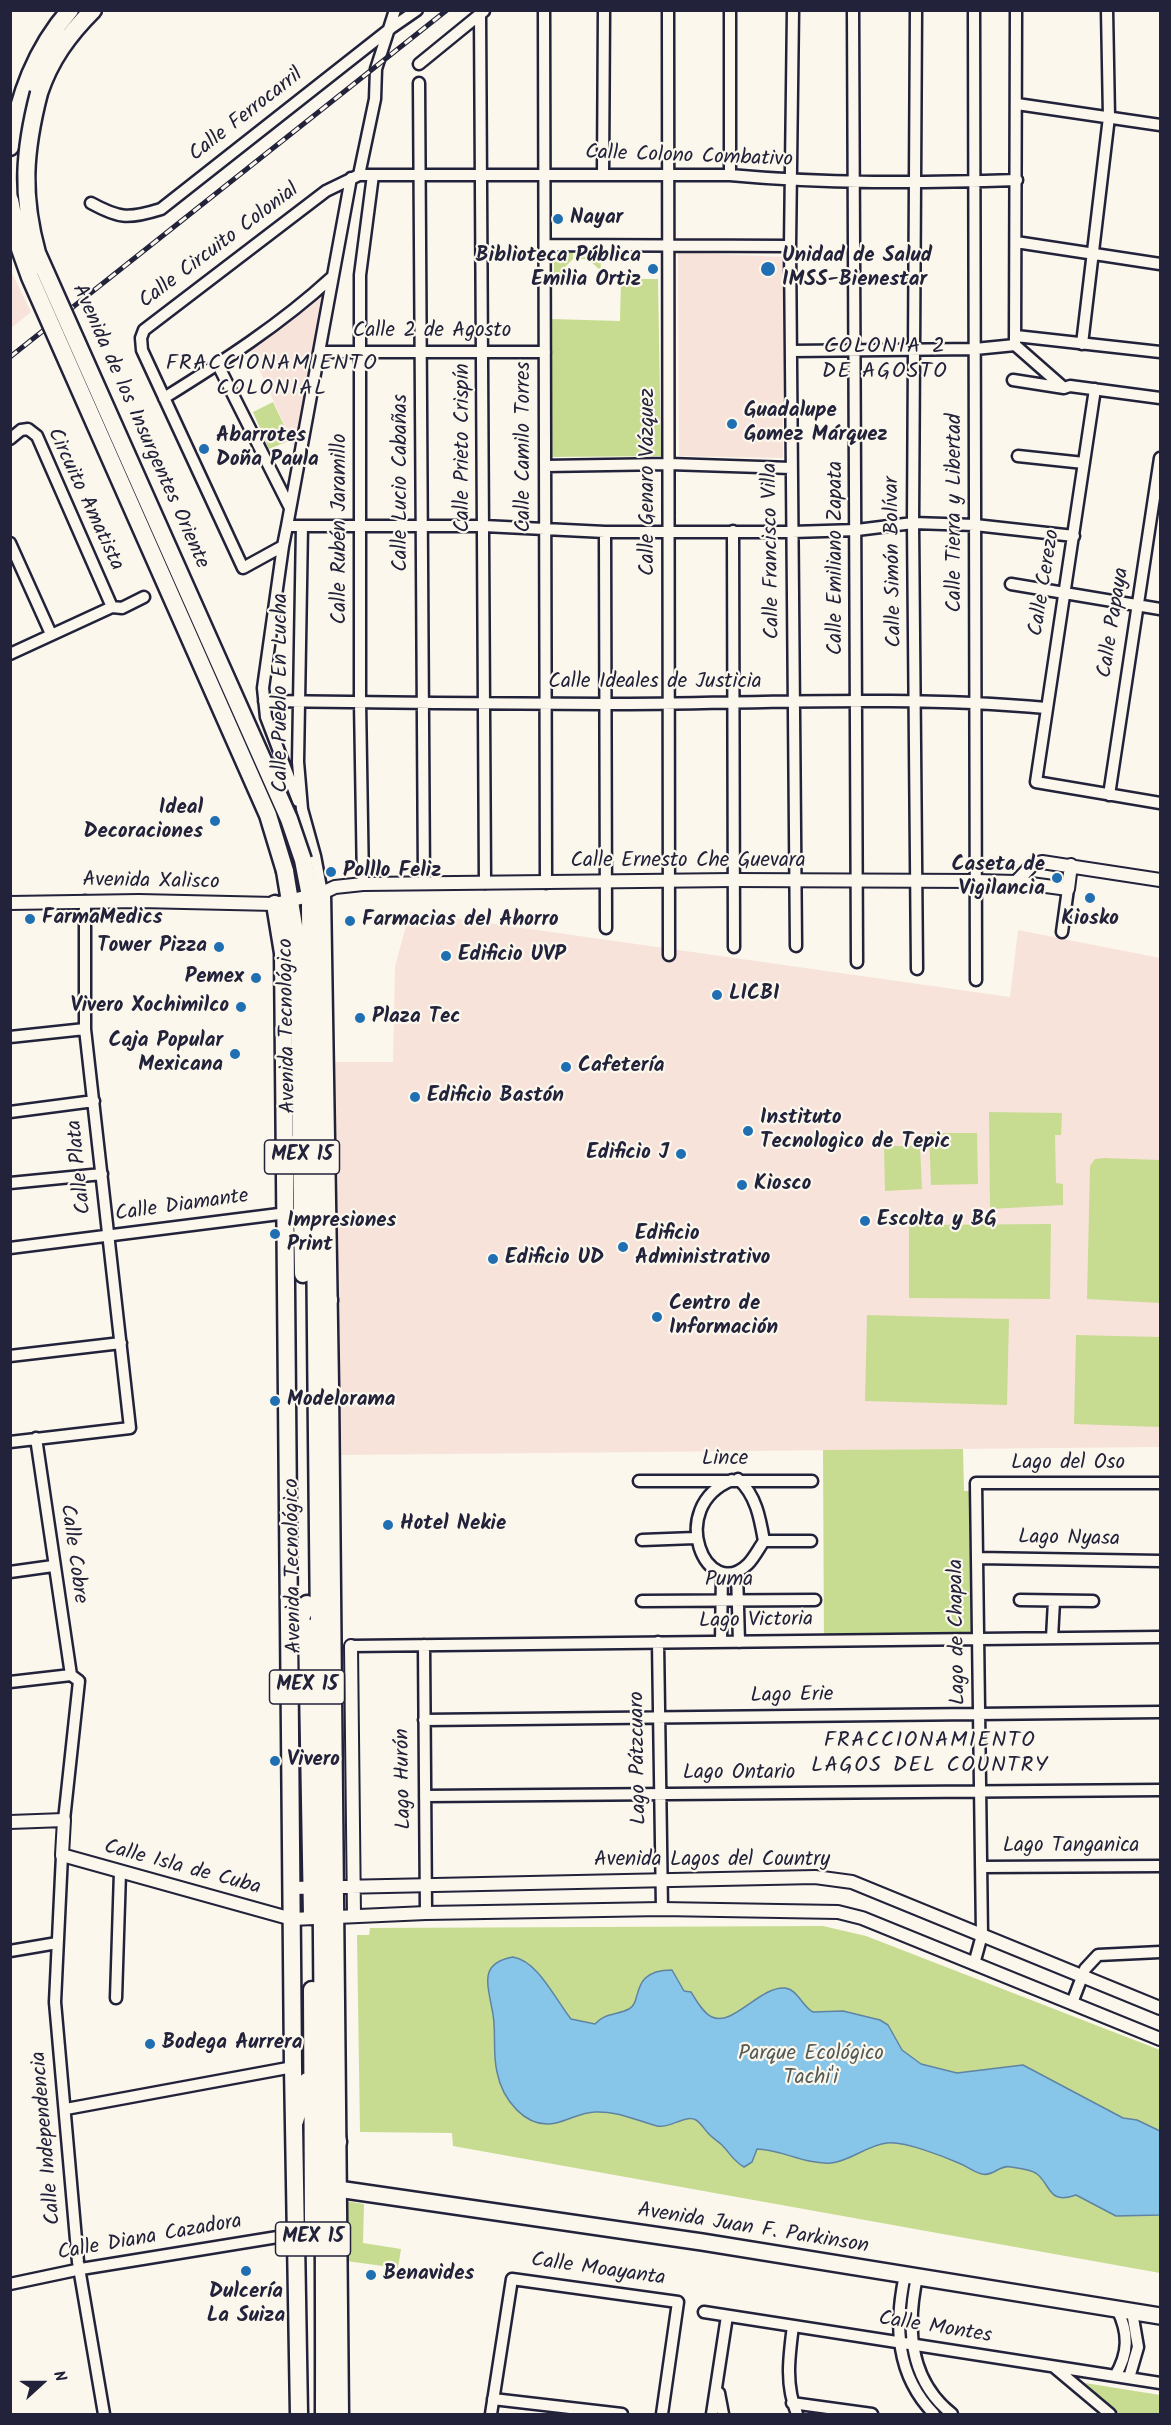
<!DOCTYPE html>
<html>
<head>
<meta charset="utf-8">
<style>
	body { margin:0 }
	#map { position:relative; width:1171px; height:2425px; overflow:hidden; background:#fbf7ec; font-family:Kalam,sans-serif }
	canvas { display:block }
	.frame { position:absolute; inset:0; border:12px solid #22223b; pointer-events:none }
	.north { position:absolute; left:12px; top:2353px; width:60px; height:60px; -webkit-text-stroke:4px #fbf7ec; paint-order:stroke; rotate:69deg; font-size:16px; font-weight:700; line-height:24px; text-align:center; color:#22223b }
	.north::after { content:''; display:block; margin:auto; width:21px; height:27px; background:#22223b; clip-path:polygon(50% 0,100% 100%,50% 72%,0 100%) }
</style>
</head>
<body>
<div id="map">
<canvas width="1171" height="2425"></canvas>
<div class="frame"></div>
<div class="north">N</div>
</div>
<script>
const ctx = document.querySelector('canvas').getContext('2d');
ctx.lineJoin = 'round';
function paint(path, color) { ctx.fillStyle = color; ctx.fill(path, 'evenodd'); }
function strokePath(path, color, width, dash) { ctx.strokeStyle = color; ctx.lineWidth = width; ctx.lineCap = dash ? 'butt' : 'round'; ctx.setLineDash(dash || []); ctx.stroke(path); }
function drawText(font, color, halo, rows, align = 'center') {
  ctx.font = font + ' Kalam,sans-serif'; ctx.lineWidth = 4.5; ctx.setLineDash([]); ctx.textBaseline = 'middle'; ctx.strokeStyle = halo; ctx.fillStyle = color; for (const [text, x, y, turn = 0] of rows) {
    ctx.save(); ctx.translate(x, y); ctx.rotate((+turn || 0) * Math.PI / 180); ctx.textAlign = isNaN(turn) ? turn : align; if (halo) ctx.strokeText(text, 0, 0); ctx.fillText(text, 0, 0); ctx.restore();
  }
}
paint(new Path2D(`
	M 678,252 L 783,257 L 783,458 L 679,456 Z
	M 10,269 L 31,312 L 11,328 L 10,328 Z
	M 321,297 L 322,299 L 294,446 L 249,347 Z
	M 410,912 L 1010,997 L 1018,930 L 1160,958 L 1160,1447 L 341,1455 L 333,1062 L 393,1062 L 395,966 Z`), '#f8e3db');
paint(new Path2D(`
	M 554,252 L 573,252 L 573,259 L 565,267 L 561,280 L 554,281 Z
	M 576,252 L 600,252 L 601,271 L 589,260 L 576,258 Z
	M 621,279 L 658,279 L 661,456 L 551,457 L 551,319 L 620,321 Z
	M 273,402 L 291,440 L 269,449 L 253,412 Z
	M 989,1112 L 1062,1113 L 1061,1135 L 1055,1135 L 1056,1183 L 1063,1184 L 1063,1205 L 990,1209 Z
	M 929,1133 L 977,1133 L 978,1184 L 931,1185 Z
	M 884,1146 L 920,1146 L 922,1189 L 885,1191 Z
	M 1104,1158 L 1160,1160 L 1160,1303 L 1087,1299 L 1090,1166 L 1095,1159 Z
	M 1051,1224 L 1050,1299 L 909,1298 L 909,1225 Z
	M 867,1315 L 1009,1319 L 1007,1405 L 865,1401 Z
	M 1076,1335 L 1160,1337 L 1160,1427 L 1074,1424 Z
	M 963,1449 L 964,1491 L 974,1491 L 976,1646 L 824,1647 L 823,1450 Z
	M 823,1926 L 866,1936 L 1160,2050 L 1160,2273 L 453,2146 L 452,2133 L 360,2132 L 357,1935 L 369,1935 L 370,1928 Z
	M 345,2201 L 364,2204 L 363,2243 L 401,2249 L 398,2268 L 346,2261 Z
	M 1085,2383 L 1160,2395 L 1160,2414 L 1119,2414 Z`), '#c7dc91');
const water = new Path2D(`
	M 513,1957 C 538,1961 555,1999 571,2019 L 595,2024 C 604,2013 618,2015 629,2009 C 643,2002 629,1970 672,1970 L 684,1991 L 691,1992 C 696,2000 703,2013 712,2017 C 733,2027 760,1986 785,1988 C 797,1989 803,2007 813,2012 L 843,2011 L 880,2020 L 888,2025 L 902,2050 L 921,2064 L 957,2073 L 1023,2065 L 1123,2118 L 1137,2120 L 1160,2131 L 1160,2215 L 1116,2216 L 1076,2195 C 1048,2205 1051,2185 1037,2174 C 1032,2170 1019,2168 1011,2167 C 1000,2164 993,2177 982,2174 C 975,2173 968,2167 961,2164 C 945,2157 905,2141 887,2143 C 867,2145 851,2161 831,2163 C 806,2165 780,2149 757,2149 L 752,2162 L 744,2167 C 733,2161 730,2153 722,2145 C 718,2141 712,2138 708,2133 C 705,2130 700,2122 696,2120 C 685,2114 670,2129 657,2126 C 635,2120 618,2111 595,2112 C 582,2112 569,2120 556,2123 C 525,2130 502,2098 497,2072 C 492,2051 497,2029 492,2009 C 487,1982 480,1963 513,1957 Z`);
paint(water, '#87c6e8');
strokePath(water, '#5f84a3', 1.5);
const minor = new Path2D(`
	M 544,10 L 546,883
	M 668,10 L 669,955
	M 730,10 L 730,175
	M 793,10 L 790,246 L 796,946
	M 853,10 L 857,962
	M 916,10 L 913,523 L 917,969
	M 974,10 L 976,980
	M 480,14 L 485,883
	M 419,64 L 484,11
	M 419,83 L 424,883
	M 1017,104 L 1160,125
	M 359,175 L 375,99 L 376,69 L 395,10
	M 603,175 L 604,10
	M 1017,180 C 922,183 825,184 730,175 L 359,175 L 326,191 L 144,330 L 141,338 L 142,350 L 243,568 L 283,546 L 287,526 L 484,526 L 605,532 L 792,532 L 857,530 L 913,523 L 975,525 L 1074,536
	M 91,203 C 120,219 129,219 161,209 L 391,28 L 417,10
	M 1016,242 L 1160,264
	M 545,245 L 790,246
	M 1016,336 L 1160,352
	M 1082,344 L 1109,117 L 1107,10
	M 1015,345 L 1016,10
	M 1015,345 L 1064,388 L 1070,386 L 1160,398
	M 792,351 L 975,349 L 1015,345
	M 319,352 L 545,352
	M 218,365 L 290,508
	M 1013,380 L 1064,388
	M 1095,389 L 1036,782 L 1160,803
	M 164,398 C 222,362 281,324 331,278
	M 10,439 L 21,430 L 28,429 L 37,436 L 112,607
	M 1018,456 L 1084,463
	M 545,466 L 669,464 L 791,468
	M 287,526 L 351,178
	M 302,526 L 298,762 L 302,809 L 315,856 L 322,893
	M 733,531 L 734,947
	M 605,532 L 606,928
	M 10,543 L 51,634
	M 283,546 L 263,688 L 266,717 L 298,801
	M 1011,584 L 1160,609
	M 10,654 L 112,607 L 122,608 L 144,597
	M 264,701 C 378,702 491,704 605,704 C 752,704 900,695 1046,708
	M 1109,795 L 1160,458
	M 363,884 L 360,702 L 360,275 L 373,175
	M 1062,932 L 1068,889
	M 10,1037 L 85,1029
	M 10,1112 L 94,1101
	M 10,1183 L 102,1174
	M 10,1248 L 287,1213
	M 10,1356 L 121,1343
	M 36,1438 L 71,1675
	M 10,1442 L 130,1428 L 85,1029 L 85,901
	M 732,1480 C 665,1507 707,1604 748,1564 C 754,1558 759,1548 764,1541 C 760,1518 756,1495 738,1479
	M 639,1481 L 812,1481
	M 642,1540 L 695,1538
	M 764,1541 L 811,1541
	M 977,1558 L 1160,1561
	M 10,1572 L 53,1566
	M 737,1572 L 739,1642
	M 1020,1600 L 1093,1601
	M 642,1601 L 815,1600
	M 1052,1638 L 1054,1601
	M 658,1642 L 662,1909
	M 721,1642 L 722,1573
	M 424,1645 L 426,1913
	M 351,1646 L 1160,1637
	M 10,1682 L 71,1675
	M 424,1720 L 1160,1712
	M 425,1796 L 1160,1790
	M 64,1820 L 79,1681 L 71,1675
	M 62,1855 L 55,2002 L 78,2262 L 104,2414
	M 981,1867 L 1160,1866
	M 10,1951 L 57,1943
	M 974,1964 L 982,1935 L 976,1483 L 1160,1483
	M 116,1998 L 120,1872
	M 1072,2003 L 1085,1969 L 1098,1955 L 1160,1952
	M 66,2109 L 293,2067
	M 905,2275 C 894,2326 896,2375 934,2414
	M 917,2277 C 906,2328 909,2380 952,2414
	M 10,2284 L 81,2269 L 296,2234
	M 704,2312 L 1160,2383
	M 793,2326 C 789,2357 785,2385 797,2414
	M 1054,2367 L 1110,2414
	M 1115,2376 C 1129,2353 1129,2333 1117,2309
	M 1129,2378 L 1138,2347 L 1132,2312
	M 719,2393 L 723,2414
	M 493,2399 L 622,2414
	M 792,2403 L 872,2414
	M 491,2414 L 512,2279 L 678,2302 L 662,2414
	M 712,2414 L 727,2316`);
const tertiary = new Path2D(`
	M 1016,882 L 1033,864 L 1042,862 L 1160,880
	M 10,903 L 139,901 L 275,904 L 322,893 L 335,887 L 363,884 L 733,880 L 977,881 L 1016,882 L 1068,889 L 1071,865
	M 351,1646 L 354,1916
	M 10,1822 L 64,1820 L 62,1855 L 292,1919 L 426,1913 L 662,1909 L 838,1912 L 862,1918 L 1160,2039
	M 292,1888 L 815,1877 L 852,1882 L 1160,2008`);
const secondary = new Path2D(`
	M 338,2189 L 702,2242 L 1160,2316`);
const primary = new Path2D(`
	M 322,893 L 330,1386 L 340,2414
	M 275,904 L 283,953 L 293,2067 L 299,2414`);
const trunk = new Path2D(`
	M 39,93 C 50,60 68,35 93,10
	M 10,147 C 19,96 35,50 70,10
	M 303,860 L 310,896 C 310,1002 314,1109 315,1216 C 318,1616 325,2015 324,2414
	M 285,871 L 298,950 L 303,1274
	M 286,1166 L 300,1139
	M 317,1273 L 329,1300
	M 307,1627 L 312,1916
	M 290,1644 L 307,1604
	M 312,1990 L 313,2225
	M 332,2114 L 338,2142
	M 295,2121 L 307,2081`);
strokePath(minor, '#22223b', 15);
strokePath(tertiary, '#22223b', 16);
strokePath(secondary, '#22223b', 20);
strokePath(primary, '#22223b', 21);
strokePath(trunk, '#22223b', 21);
strokePath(minor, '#fbf7ec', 10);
strokePath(tertiary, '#fbf7ec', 12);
strokePath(secondary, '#fbf7ec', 15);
strokePath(primary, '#fbf7ec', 16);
strokePath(trunk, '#fbf7ec', 16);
const rail = new Path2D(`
	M 10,357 L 447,10`);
strokePath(rail, '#22223b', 5);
strokePath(rail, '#fbf7ec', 3, [9]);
const trunkBridge = new Path2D(`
	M 39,93 C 24,151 21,195 37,253 L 289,819 L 303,860
	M 10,200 L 20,249 L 30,277 L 268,815 L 285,871`);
strokePath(trunkBridge, '#22223b', 21, []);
strokePath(trunkBridge, '#fbf7ec', 16);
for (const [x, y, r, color] of [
	[558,219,6,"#1f6fb2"],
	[653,269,6,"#1f6fb2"],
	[768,269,8,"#1f6fb2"],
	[732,424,6,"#1f6fb2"],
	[204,449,6,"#1f6fb2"],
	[215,821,6,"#1f6fb2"],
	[331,872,6,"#1f6fb2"],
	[1057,878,6,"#1f6fb2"],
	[1090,898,6,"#1f6fb2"],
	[30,919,6,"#1f6fb2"],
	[350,921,6,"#1f6fb2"],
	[219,947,6,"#1f6fb2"],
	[446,956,6,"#1f6fb2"],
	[256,978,6,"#1f6fb2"],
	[717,995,6,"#1f6fb2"],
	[241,1007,6,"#1f6fb2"],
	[360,1018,6,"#1f6fb2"],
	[235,1054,6,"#1f6fb2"],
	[566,1067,6,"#1f6fb2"],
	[415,1097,6,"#1f6fb2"],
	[748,1131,6,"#1f6fb2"],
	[681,1154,6,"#1f6fb2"],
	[742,1185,6,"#1f6fb2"],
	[865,1221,6,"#1f6fb2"],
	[275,1234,6,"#1f6fb2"],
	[623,1247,6,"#1f6fb2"],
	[493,1259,6,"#1f6fb2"],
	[657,1317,6,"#1f6fb2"],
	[275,1401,6,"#1f6fb2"],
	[388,1525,6,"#1f6fb2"],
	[275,1761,6,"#1f6fb2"],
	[150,2044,6,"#1f6fb2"],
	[246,2271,6,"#1f6fb2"],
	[371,2275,6,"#1f6fb2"]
]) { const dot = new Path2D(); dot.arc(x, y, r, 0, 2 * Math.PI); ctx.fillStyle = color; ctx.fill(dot); strokePath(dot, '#fbf7ec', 2); }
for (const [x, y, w] of [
	[302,1157,75],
	[307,1687,75],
	[313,2239,75]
]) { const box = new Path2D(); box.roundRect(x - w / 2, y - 17, w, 34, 4.5); ctx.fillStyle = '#fbf7ec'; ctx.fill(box); strokePath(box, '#22223b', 1.5); }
drawText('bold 20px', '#22223b', null, [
	["MEX 15",302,1157],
	["MEX 15",307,1687],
	["MEX 15",313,2239]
]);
drawText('21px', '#22223b', '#fbf7ec', [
	["Calle Ferrocarril",247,116,-38],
	["Calle Colono Combativo",689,158,2],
	["Calle Circuito Colonial",220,247,-37],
	["Calle 2 de Agosto",432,332],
	["Avenida de los Insurgentes Oriente",139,427,66],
	["Calle Camilo Torres",525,447,-90],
	["Calle Prieto Crispín",464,448,-90],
	["Calle Genaro Vázquez",649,482,-90],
	["Calle Lucio Cabañas",402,483,-90],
	["Circuito Amatista",84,500,65],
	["Calle Tierra y Libertad",956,513,-90],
	["Calle Rubén Jaramillo",341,529,-90],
	["Calle Francisco Villa",773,551,-91],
	["Calle Emiliano Zapata",837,558,-90],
	["Calle Simón Bolívar",895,562,-91],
	["Calle Cerezo",1046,583,-81],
	["Calle Papaya",1115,623,-81],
	["Calle Ideales de Justicia",655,683],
	["Calle Pueblo En Lucha",282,693,-90],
	["Calle Ernesto Che Guevara",688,862],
	["Avenida Xalisco",151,883,1],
	["Avenida Tecnológico",289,1026,-91],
	["Calle Plata",81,1167,-96],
	["Calle Diamante",182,1207,-8],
	["Lince",725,1460],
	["Lago del Oso",1068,1464],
	["Lago Nyasa",1069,1540,1],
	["Calle Cobre",72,1554,82],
	["Avenida Tecnológico",295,1566,-91],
	["Puma",729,1581],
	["Lago Victoria",756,1622,-1],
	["Lago de Chapala",959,1632,-91],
	["Lago Erie",792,1697,-1],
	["Lago Pátzcuaro",640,1758,-91],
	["Lago Ontario",739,1774],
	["Lago Hurón",405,1779,-91],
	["Lago Tanganica",1071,1847],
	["Avenida Lagos del Country",712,1861],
	["Calle Isla de Cuba",182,1869,15],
	["Calle Independencia",48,2138,-95],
	["Avenida Juan F. Parkinson",753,2230,9],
	["Calle Diana Cazadora",150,2239,-10],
	["Calle Moayanta",598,2271,8],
	["Calle Montes",935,2329,9]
]);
drawText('bold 21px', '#22223b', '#fbf7ec', [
	["Nayar",570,219],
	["Biblioteca Pública",641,257,"right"],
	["Emilia Ortiz",641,281,"right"],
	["Unidad de Salud",782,257],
	["IMSS-Bienestar",782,281],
	["Guadalupe",744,412],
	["Gomez Márquez",744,436],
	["Abarrotes",216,437],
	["Doña Paula",216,461],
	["Ideal",203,809,"right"],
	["Decoraciones",203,833,"right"],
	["Caseta de",1045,866,"right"],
	["Vigilancia",1045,890,"right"],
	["Polllo Feliz",343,872],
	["FarmaMedics",42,919],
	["Kiosko",1090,920,"center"],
	["Farmacias del Ahorro",362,921],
	["Tower Pizza",207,947,"right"],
	["Edificio UVP",458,956],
	["Pemex",244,978,"right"],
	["LICBI",729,995],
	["Vivero Xochimilco",229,1007,"right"],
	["Plaza Tec",372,1018],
	["Caja Popular",223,1042,"right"],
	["Mexicana",223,1066,"right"],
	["Cafetería",578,1067],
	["Edificio Bastón",427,1097],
	["Instituto",760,1119],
	["Tecnologico de Tepic",760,1143],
	["Edificio J",669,1154,"right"],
	["Kiosco",754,1185],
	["Escolta y BG",877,1221],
	["Impresiones",287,1222],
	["Print",287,1246],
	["Edificio",635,1235],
	["Administrativo",635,1259],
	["Edificio UD",505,1259],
	["Centro de",669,1305],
	["Información",669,1329],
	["Modelorama",287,1401],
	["Hotel Nekie",400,1525],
	["Vivero",287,1761],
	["Bodega Aurrera",162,2044],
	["Benavides",383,2275],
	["Dulcería",246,2293,"center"],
	["La Suiza",246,2317,"center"]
], 'left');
drawText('21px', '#545a55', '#fbf7ec', [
	["Parque Ecológico",811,2055],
	["Tachi'i",811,2079]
]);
ctx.letterSpacing = '1.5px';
drawText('22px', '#22223b', '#fbf7ec', [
	["COLONIA 2",885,348],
	["DE AGOSTO",885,373],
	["FRACCIONAMIENTO",272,365],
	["COLONIAL",272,390],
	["FRACCIONAMIENTO",930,1742],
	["LAGOS DEL COUNTRY",930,1767]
]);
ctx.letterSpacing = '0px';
</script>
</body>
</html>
